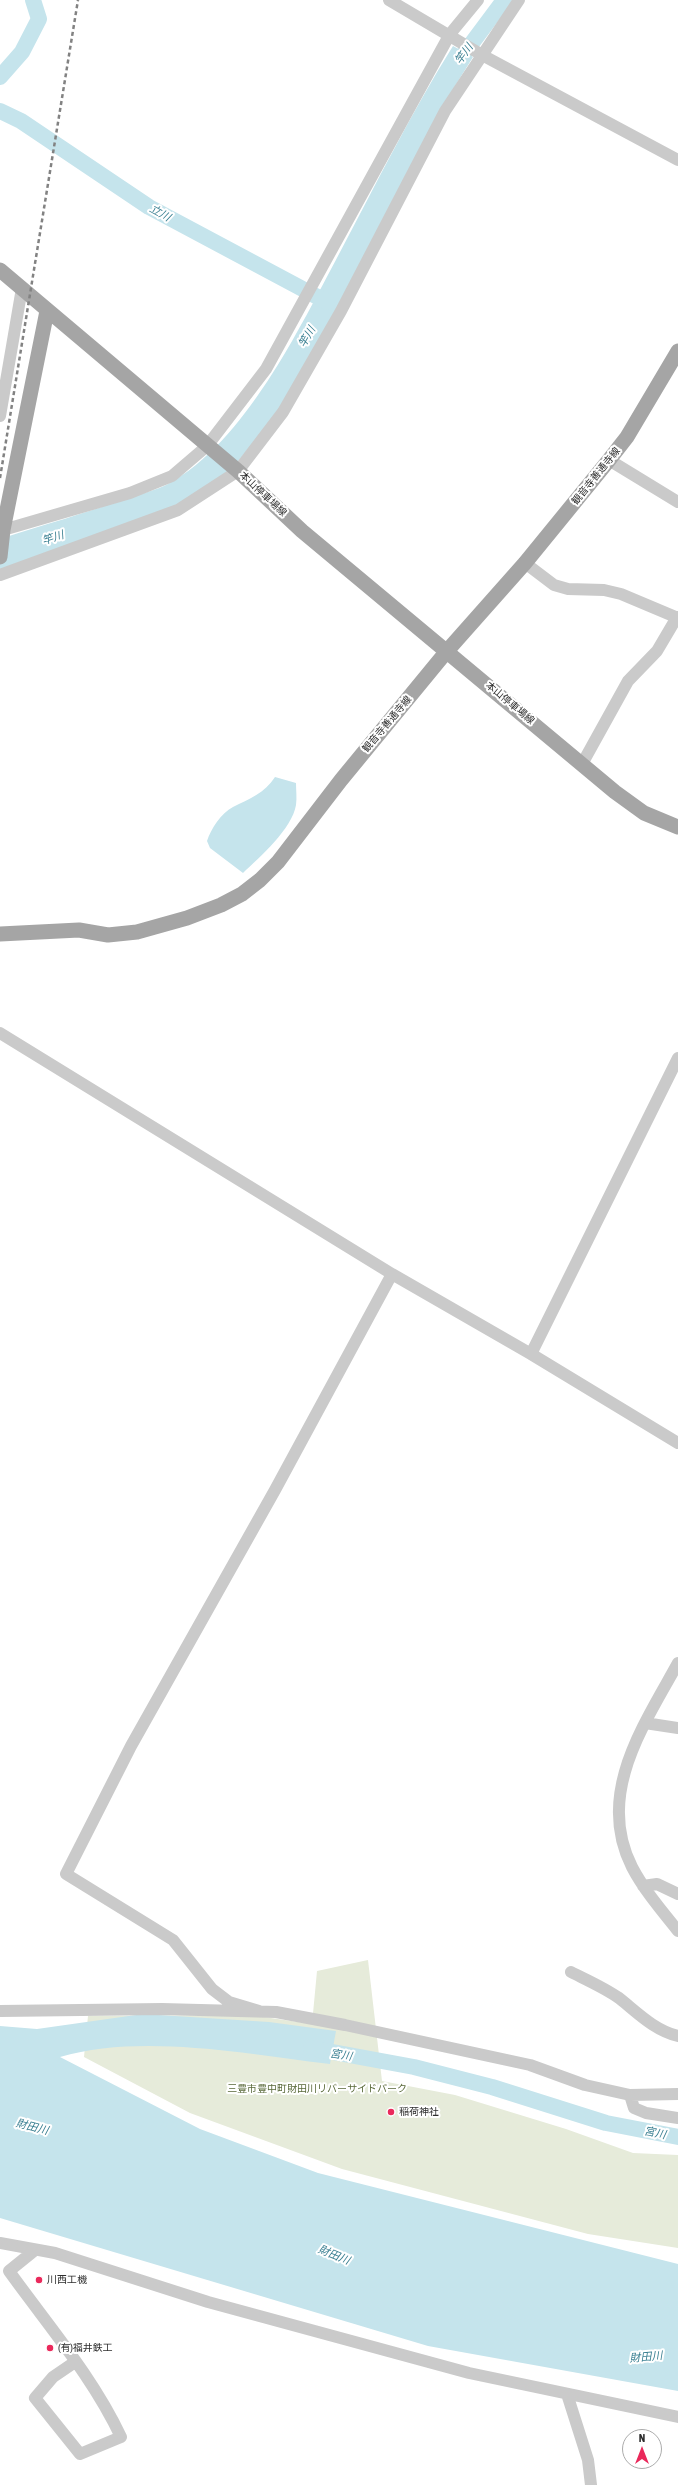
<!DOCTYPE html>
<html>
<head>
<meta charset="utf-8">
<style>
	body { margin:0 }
	#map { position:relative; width:678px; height:2485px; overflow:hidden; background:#fff; font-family:"Asap Condensed",sans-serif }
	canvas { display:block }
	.north { position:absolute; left:622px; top:2429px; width:40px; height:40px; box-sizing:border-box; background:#fff; border:1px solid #ababab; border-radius:50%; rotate:0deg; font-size:11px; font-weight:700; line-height:16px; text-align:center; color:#2d2d2d }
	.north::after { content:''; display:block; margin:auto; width:14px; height:18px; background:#ea295b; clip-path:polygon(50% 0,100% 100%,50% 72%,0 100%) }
</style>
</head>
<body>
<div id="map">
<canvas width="678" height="2485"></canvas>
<div class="north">N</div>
</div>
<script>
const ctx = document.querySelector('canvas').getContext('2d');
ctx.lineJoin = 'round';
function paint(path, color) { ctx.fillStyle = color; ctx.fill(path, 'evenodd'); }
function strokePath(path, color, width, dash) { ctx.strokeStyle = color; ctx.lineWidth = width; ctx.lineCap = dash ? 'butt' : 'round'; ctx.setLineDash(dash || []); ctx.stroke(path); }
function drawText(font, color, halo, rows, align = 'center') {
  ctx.font = font + ' "Asap Condensed","Noto Sans JP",sans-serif'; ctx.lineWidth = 4; ctx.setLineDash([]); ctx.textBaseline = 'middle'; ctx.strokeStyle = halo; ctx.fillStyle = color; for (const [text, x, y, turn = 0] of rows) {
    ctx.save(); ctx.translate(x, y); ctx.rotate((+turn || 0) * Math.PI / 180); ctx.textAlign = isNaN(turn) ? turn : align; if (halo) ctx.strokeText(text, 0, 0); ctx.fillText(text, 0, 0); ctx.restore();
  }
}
paint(new Path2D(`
	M 368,1960 L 382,2081 L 455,2095 L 566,2129 L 633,2153 L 678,2155 L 678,2248 L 588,2234 L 342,2169 L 190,2113 L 84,2057 L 88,2016 L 250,2015 L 312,2024 L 317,1971 Z`), '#e6ebda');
paint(new Path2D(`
	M 453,46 L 473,57 L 437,115 L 338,309 L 279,411 L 235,465 L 225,476 L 175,506 L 0,570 L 0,539 C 43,525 86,513 128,498 C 141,494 156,490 168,484 C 245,442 299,329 339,254 C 376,184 411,113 453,46 Z
	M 275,777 L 296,783 C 296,790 297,798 296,805 C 292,829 260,857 243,873 L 210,848 L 207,841 C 211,829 221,813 233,807 C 249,799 265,793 275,777 Z
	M 143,2014 L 269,2022 L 336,2031 L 330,2064 C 248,2054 140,2033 60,2057 L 200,2129 L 318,2173 L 678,2264 L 678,2391 L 428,2346 L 0,2218 L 0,2026 L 37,2029 Z`), '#c5e4ec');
strokePath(new Path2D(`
	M 460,59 L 504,0
	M 0,77 L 22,52 L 39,19 L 33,0
	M 0,111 L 21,121 L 149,207 L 327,302
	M 311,2048 L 414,2067 L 492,2087 L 606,2123 L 678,2137`), '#c5e4ec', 16);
strokePath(new Path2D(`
	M 389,0 L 482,55 L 678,160
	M 0,416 L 22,288
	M 609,460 L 678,502
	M 3,530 L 130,493 L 172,476 L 207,446 L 266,369 L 450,34 L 478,0
	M 525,563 L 554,585 L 568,589 L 604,590 L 621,594 L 678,618
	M 0,575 L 178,510 L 238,471 L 283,412 L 341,311 L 445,111 L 519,0
	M 582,764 L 628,681 L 657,651 L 677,617
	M 0,1033 L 392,1274 L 531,1354 L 678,1443
	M 531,1354 L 678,1058
	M 678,1663 C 644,1725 595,1794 632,1867 C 644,1890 662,1911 678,1931
	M 645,1723 L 678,1728
	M 643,1886 L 657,1884 L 678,1894
	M 571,1972 C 587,1980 605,1988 619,1998 C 638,2013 654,2030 678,2036
	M 0,2011 L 162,2009 L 276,2012 L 345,2025 L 530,2065 L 585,2085 L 630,2095 L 634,2108 L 646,2113 L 678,2118
	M 259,2011 L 229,2002 L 212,1989 L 173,1940 L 66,1874 L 131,1746 L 275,1490 L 392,1274
	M 630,2095 L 678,2094
	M 0,2243 L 55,2253 L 208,2302 L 469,2373 L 678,2417
	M 35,2250 L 9,2271 C 47,2324 93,2377 121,2437 L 80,2454 L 35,2398 L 53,2377 L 75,2362
	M 567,2394 L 588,2460 L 591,2485`), '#cacaca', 12);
strokePath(new Path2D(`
	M 0,270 L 238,471 L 302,531 L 615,792 L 644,813 L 678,827
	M 0,557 L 3,530 L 47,311
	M 0,934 L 79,930 L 108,935 L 137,932 L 187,918 L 221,905 L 242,894 L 260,880 L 278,862 L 341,780 L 447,651 L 525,563 L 609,460 L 627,437 L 678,351`), '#a5a5a5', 15);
strokePath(new Path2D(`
	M 0,478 L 78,0`), '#828282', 2.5, [4, 3]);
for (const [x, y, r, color] of [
	[391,2112,4,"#ea295b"],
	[39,2280,4,"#ea295b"],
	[50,2348,4,"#ea295b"]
]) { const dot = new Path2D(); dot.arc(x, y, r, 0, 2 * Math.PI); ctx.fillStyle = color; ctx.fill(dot); strokePath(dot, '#fff', 1.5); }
drawText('10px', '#2d2d2d', '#fff', [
	["観音寺善通寺線",596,476,-51],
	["本山停車場線",263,494,43],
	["本山停車場線",510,703,40],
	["観音寺善通寺線",387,724,-50]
]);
drawText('10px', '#596939', '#fff', [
	["三豊市豊中町財田川リバーサイドパーク",317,2089]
]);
drawText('10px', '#2d2d2d', '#fff', [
	["稲荷神社",399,2112],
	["川西工機",47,2280],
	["(有)福井鉄工",58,2348]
], 'left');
drawText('italic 11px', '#397f91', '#fff', [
	["竿川",464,54,-54],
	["立川",160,213,29],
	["竿川",307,337,-60],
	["竿川",53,538,-18],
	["宮川",341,2055,9],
	["財田川",32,2127,14],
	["宮川",655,2133,11],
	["財田川",334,2255,22],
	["財田川",646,2357,-5]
]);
</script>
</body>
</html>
